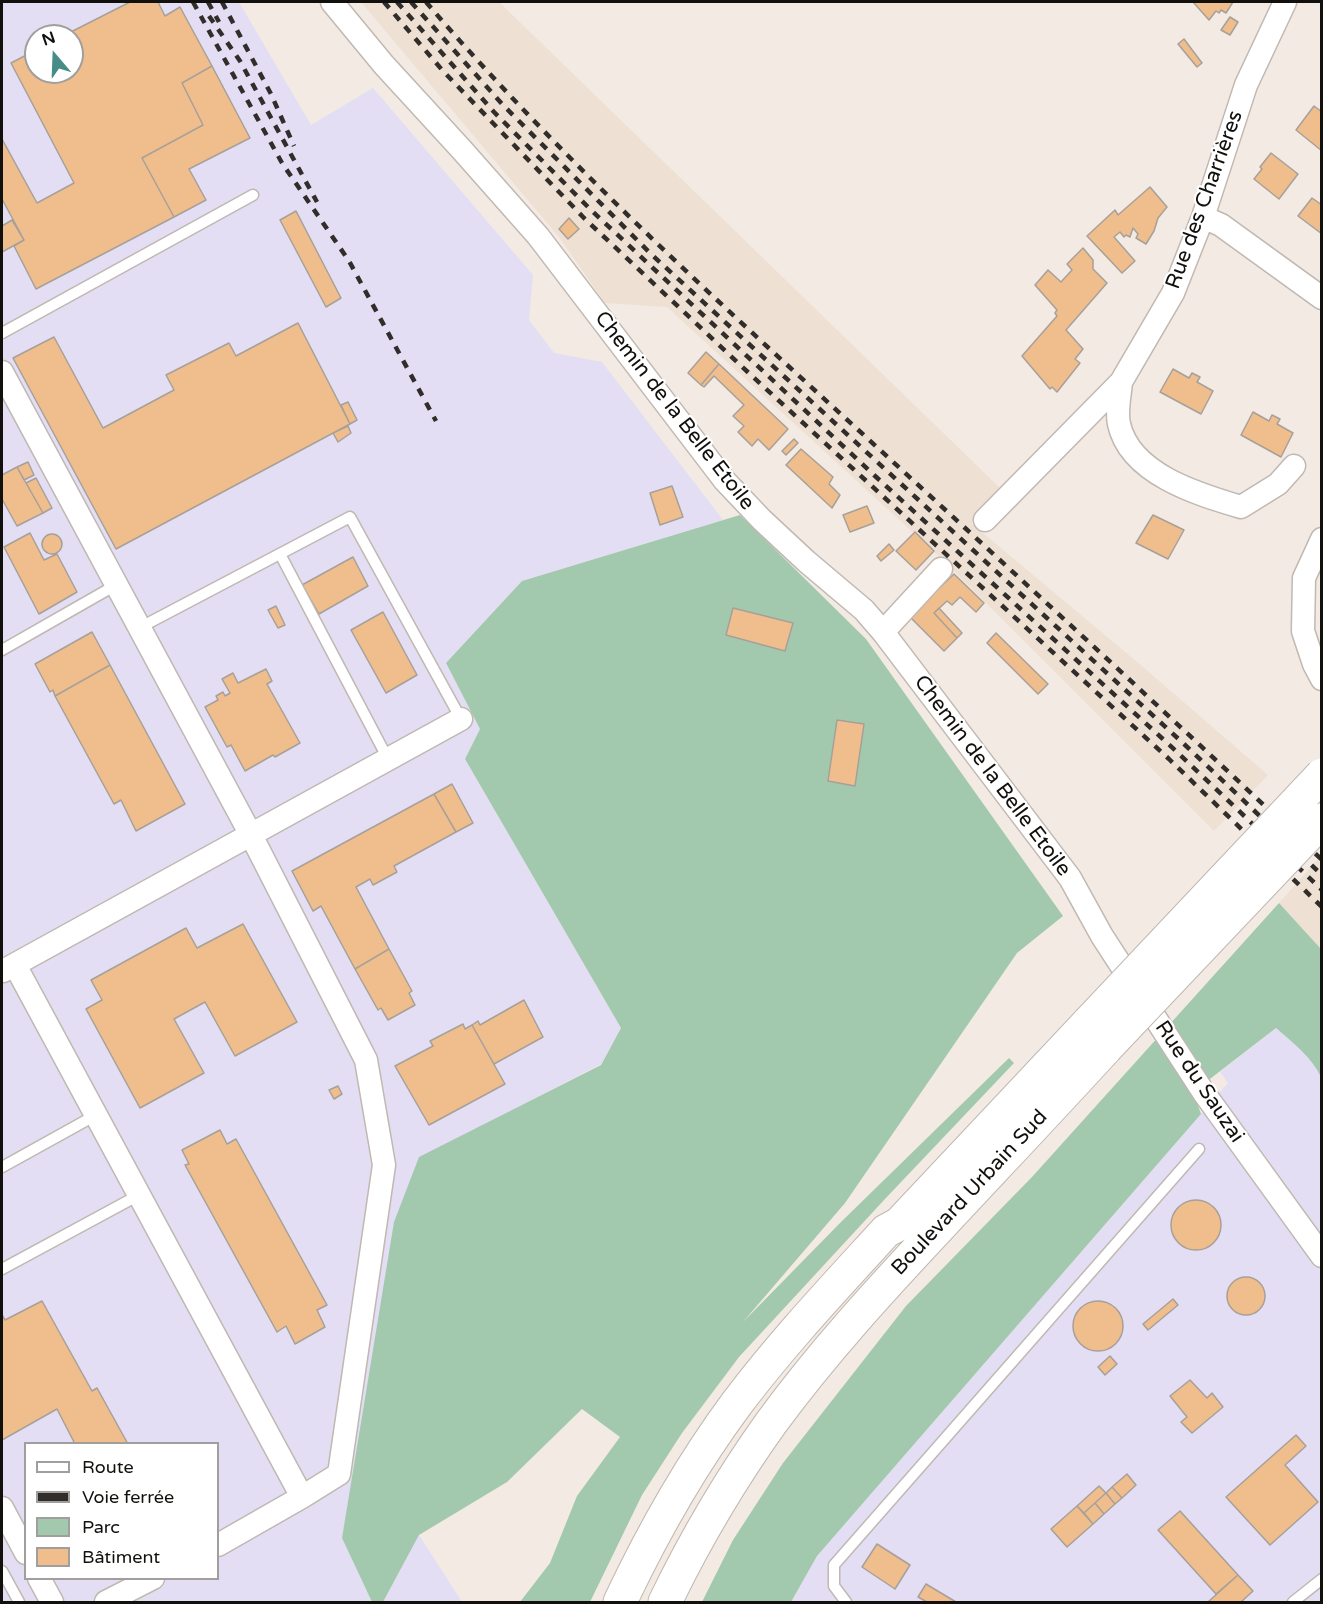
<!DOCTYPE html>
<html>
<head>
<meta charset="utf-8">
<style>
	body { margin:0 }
	#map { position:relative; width:1323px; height:1604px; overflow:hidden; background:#f2eae3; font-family:"Varela Round",sans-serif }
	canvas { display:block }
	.frame { position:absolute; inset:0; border:3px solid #12100d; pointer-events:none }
	.legend { position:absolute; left:24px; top:1442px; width:195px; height:138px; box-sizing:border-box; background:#fff; border:2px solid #a09f9e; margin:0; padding:8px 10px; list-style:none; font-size:18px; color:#12100d }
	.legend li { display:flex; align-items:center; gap:12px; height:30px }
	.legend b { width:30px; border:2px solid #a09f9e }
	.north { position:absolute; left:24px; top:24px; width:60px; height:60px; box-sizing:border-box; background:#fff; border:2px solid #a09f9e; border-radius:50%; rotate:341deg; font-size:16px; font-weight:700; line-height:24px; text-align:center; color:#12100d }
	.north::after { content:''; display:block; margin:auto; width:21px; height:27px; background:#478d87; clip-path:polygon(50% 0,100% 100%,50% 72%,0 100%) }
</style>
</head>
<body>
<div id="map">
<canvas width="1323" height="1604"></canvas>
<div class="frame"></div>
<ul class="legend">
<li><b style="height:8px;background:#fff"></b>Route</li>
<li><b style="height:8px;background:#302d2a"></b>Voie ferrée</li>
<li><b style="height:16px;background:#a2c9ad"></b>Parc</li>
<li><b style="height:16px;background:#f0be8d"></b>Bâtiment</li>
</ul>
<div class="north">N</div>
</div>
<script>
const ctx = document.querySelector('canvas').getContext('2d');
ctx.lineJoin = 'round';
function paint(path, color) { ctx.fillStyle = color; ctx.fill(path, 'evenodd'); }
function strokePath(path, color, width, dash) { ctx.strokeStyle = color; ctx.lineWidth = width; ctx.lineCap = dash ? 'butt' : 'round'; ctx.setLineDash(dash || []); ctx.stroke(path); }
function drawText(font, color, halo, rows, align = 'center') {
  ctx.font = font + ' "Varela Round",sans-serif'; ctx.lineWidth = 4.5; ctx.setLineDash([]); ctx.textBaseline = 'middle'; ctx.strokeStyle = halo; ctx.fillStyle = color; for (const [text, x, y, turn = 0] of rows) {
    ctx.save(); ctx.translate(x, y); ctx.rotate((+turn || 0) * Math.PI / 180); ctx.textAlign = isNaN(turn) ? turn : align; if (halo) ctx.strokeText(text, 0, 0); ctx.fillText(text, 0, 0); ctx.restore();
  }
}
paint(new Path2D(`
	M 2,2 L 239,2 L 311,125 L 373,88 L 533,275 L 529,320 L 554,353 L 602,362 L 723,520 L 522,581 L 446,663 L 480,729 L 465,759 L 621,1028 L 601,1064 L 419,1158 L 342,1538 L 372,1602 L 2,1602 ZM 36,36 L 72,36 L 72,72 L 36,72 ZM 26,1444 L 218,1444 L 218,1578 L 26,1578 Z
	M 1321,975 L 1321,1602 L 791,1602 L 817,1556 L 1228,1083 L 1220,1072 L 1276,1028 Z
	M 419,1535 L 462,1602 L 383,1602 Z`), '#e3def4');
paint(new Path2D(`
	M 361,2 L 499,2 L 1000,488 L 971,523 L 1143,667 L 1268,775 L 1214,831 L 942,559 L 667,307 L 605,303 L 559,237 Z
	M 1321,856 L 1321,949 L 1279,903 Z`), '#eee0d3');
paint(new Path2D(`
	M 740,515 L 866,639 L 1063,916 L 1017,953 L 845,1203 L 743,1322 L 841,1222 L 1009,1058 L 1014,1063 L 884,1200 L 739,1357 L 682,1433 L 642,1495 L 590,1602 L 520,1602 L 550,1563 L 577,1496 L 620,1437 L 582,1409 L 507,1482 L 419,1535 L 383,1602 L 372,1602 L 342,1538 L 394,1222 L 419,1157 L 601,1065 L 621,1028 L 465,759 L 480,729 L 446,663 L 522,581 Z
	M 1279,903 L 1321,949 L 1321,1077 C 1312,1057 1292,1042 1276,1028 L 1193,1092 L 1201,1114 L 817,1556 L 791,1602 L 702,1602 L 733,1540 L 783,1463 L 906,1306 L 1032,1177 Z`), '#a2c9ad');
const building = new Path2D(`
	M 130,2 L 158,2 L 165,16 L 180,7 L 212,66 L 182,83 L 203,125 L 142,158 L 174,217 L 36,289 L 14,246 L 24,240 L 2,199 L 2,139 L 37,203 L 74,183 L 11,63 L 36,50 L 36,72 L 72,72 L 72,36 L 63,36 Z
	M 1193,2 L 1233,2 L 1226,13 L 1221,10 L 1219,13 L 1216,11 L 1209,20 Z
	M 1230,17 L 1238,22 L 1230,35 L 1221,30 Z
	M 1184,39 L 1202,63 L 1197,67 L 1178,44 Z
	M 212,66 L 250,138 L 189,169 L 206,200 L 174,217 L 142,158 L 203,125 L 182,83 Z
	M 1314,106 L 1322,112 L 1322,151 L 1296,130 Z
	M 1271,153 L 1298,174 L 1279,199 L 1254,179 L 1262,169 L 1260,167 Z
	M 1150,187 L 1167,207 L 1158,218 L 1154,231 L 1146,244 L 1136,238 L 1138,234 L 1133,228 L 1130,237 L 1126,235 L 1124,237 L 1120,232 L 1114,237 L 1135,261 L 1122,273 L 1087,236 L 1115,210 L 1118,215 Z
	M 1312,198 L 1322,205 L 1322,234 L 1298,216 Z
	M 296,211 L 341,298 L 326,307 L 280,220 Z
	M 569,218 L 579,229 L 568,239 L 559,229 Z
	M 12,220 L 24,240 L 2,252 L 2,226 Z
	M 1083,248 L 1093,260 L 1093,269 L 1107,283 L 1066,330 L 1083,349 L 1075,359 L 1080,363 L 1057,392 L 1052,387 L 1050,389 L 1022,356 L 1057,316 L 1055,313 L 1057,310 L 1035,285 L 1048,270 L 1061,282 L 1072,270 L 1067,264 Z
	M 298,323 L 350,424 L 116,549 L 13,358 L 54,337 L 103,428 L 174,390 L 166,375 L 229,343 L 236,356 Z
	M 706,352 L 719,364 L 701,385 L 688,373 Z
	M 719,364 L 788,429 L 769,450 L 758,439 L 752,446 L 738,432 L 744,426 L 733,416 L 744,405 L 714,376 L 704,387 L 701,385 Z
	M 1173,369 L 1189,378 L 1192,373 L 1200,377 L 1197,382 L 1213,391 L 1201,414 L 1160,392 Z
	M 348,402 L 357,420 L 350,424 L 341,405 Z
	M 1253,412 L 1269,421 L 1272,415 L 1280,419 L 1277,424 L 1293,433 L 1281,457 L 1241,435 Z
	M 348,426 L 351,433 L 338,442 L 333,433 Z
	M 794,439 L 798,443 L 786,455 L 782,451 Z
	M 801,449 L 833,477 L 829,484 L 840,495 L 832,508 L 786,465 Z
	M 28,462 L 34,475 L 24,480 L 17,467 Z
	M 17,467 L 43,513 L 17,526 L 2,499 L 2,475 Z
	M 36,478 L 52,508 L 43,513 L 26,483 Z
	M 672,486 L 683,517 L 660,525 L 650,493 Z
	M 867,506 L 874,523 L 850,532 L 843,515 Z
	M 1153,515 L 1184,530 L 1168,559 L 1136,543 Z
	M 915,532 L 934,551 L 916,570 L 896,551 Z
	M 30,533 L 44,560 L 57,554 L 77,592 L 39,614 L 4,547 Z
	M42 544a10 10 0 1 1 20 0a10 10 0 1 1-20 0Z
	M 889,544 L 894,550 L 881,561 L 877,556 Z
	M 353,557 L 368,586 L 319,614 L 302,585 Z
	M 954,574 L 984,603 L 976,612 L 960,597 L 952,605 L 947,601 L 934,613 L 957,638 L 944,651 L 911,618 L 911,615 Z
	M 276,606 L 285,625 L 278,628 L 268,610 Z
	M 733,608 L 793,623 L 785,651 L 726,635 Z
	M 939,608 L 962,633 L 957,638 L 934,613 Z
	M 383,612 L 417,675 L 386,693 L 351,630 Z
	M 92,632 L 110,665 L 55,696 L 53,690 L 50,692 L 35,664 Z
	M 996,633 L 1048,684 L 1038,694 L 987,643 Z
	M 110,665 L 185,804 L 136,831 L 121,800 L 114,804 L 55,696 Z
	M 266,669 L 272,681 L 267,684 L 300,743 L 275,757 L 273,755 L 245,771 L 231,745 L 227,747 L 205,707 L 218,700 L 216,696 L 223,692 L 225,696 L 230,693 L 222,679 L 233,673 L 238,683 Z
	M 837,720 L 864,724 L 855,786 L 828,781 Z
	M 452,784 L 473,823 L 456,832 L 434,794 Z
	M 434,794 L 456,832 L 394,866 L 397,872 L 373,885 L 370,879 L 356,887 L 389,949 L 355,969 L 321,906 L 313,911 L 292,871 Z
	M 243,924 L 297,1022 L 235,1056 L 205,1002 L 174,1019 L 204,1073 L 140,1108 L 86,1009 L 102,1000 L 91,980 L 186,928 L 197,948 Z
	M 389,949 L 412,991 L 409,993 L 415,1005 L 388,1020 L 381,1008 L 378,1010 L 355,969 Z
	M 524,1000 L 543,1037 L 494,1064 L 472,1025 L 478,1021 L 480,1025 Z
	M 463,1024 L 465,1029 L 472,1025 L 505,1084 L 429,1125 L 395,1066 L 433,1046 L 430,1041 Z
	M 338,1086 L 342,1094 L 334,1099 L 329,1090 Z
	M 220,1130 L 227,1144 L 236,1139 L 327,1305 L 317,1310 L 325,1327 L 295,1344 L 286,1326 L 277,1332 L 185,1165 L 189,1164 L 182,1150 Z
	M1171 1225a25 25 0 1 1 50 0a25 25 0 1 1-50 0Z
	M1227 1296a19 19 0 1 1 38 0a19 19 0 1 1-38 0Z
	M 1173,1299 L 1178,1305 L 1148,1330 L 1143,1324 Z
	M1073 1326a25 25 0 1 1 50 0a25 25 0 1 1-50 0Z
	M 42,1301 L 92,1391 L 97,1388 L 128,1444 L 75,1444 L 57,1409 L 2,1440 L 2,1315 L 5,1320 Z
	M 1110,1356 L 1117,1364 L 1105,1375 L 1098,1367 Z
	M 1190,1380 L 1207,1398 L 1212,1393 L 1223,1407 L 1192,1433 L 1181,1422 L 1187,1417 L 1170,1396 Z
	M 1296,1435 L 1306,1446 L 1285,1465 L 1318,1502 L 1270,1545 L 1226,1497 Z
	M 1127,1474 L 1136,1485 L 1122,1498 L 1112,1487 Z
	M 1099,1486 L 1106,1493 L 1084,1513 L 1077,1506 Z
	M 1112,1487 L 1122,1498 L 1115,1504 L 1106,1493 Z
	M 1106,1493 L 1115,1504 L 1104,1514 L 1095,1503 Z
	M 1095,1503 L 1104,1514 L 1093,1524 L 1084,1513 Z
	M 1077,1506 L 1093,1524 L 1067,1547 L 1051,1529 Z
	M 1180,1511 L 1238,1575 L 1216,1594 L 1158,1530 Z
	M 877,1544 L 910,1565 L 895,1589 L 862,1567 Z
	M 1238,1575 L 1253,1591 L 1241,1602 L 1208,1602 Z
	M 926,1584 L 956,1602 L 927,1602 L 918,1597 Z`);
paint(building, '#f0be8d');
strokePath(building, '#a7a099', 1.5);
const lane = new Path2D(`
	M 2,333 L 253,195
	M 280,554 L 388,759
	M 139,628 L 350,517 L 461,719
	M 2,650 L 116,585
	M 2,1167 L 96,1115
	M 2,1269 L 139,1195
	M 2,1571 L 19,1602
	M 846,1602 L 834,1586 L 834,1565 L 1199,1149
	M 1293,1602 L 1322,1579`);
const street = new Path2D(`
	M 332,2 L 384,65 L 462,150 L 538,236 L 725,481 L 762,520 L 806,561 L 864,610 L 883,632 L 1070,878 L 1102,936 L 1204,1093 L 1322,1256
	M 1203,217 L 1221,225 L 1322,298
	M 2,372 L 251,835 L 366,1060 L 384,1165 L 339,1474 L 302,1497 L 218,1545
	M 1121,382 C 1120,395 1116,412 1119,424 C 1130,474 1197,494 1241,507 L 1278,484 L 1294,466
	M 985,520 L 1121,382 L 1173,293 L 1203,217 L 1246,85 L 1285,2
	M 1322,539 L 1304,578 L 1303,631 L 1314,664 L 1322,679
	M 883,632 L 941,569
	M 15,965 L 302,1497
	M 3,971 L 461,719
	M 2,1508 L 26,1553
	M 39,1578 L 52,1602
	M 106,1602 L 153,1578`);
const highway = new Path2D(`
	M 620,1602 C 653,1532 691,1465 737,1403 C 783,1342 835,1287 886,1231 L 899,1224 L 1089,1022
	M 665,1602 C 695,1540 731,1479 771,1423 C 823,1352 882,1288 942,1224 C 997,1165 1052,1107 1106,1048`);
strokePath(lane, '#c0b8b1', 13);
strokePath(street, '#c0b8b1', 25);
strokePath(highway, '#c0b8b1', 35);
strokePath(lane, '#fff', 10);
strokePath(street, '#fff', 22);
strokePath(highway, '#fff', 33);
strokePath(new Path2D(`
	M 193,2 L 282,163 L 349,261 L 436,421
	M 208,2 L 219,22
	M 222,2 L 271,94 L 294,146
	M 384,2 L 443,71 L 584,218 L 752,376 L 1169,759 L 1322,907
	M 397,2 L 494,112 L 591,210 L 874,475 L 1176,751 L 1322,890
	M 411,2 L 503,105 L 651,254 L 1184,744 L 1322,875
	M 426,2 C 557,155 706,291 855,427 C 1012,571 1168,714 1322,860
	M 209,16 L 240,61 L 317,202`), '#302d2a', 4.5, [8, 8]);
const highwayBridge = new Path2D(`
	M 1089,1022 L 1322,775
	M 1106,1048 L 1322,820`);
strokePath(highwayBridge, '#c0b8b1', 35, []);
strokePath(highwayBridge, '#fff', 33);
drawText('21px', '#12100d', '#fff', [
	["Rue des Charrières",1205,200,-70],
	["Chemin de la Belle Etoile",674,411,52],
	["Chemin de la Belle Etoile",992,776,53],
	["Rue du Sauzai",1199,1082,56],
	["Boulevard Urbain Sud",970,1193,-47]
]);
</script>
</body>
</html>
